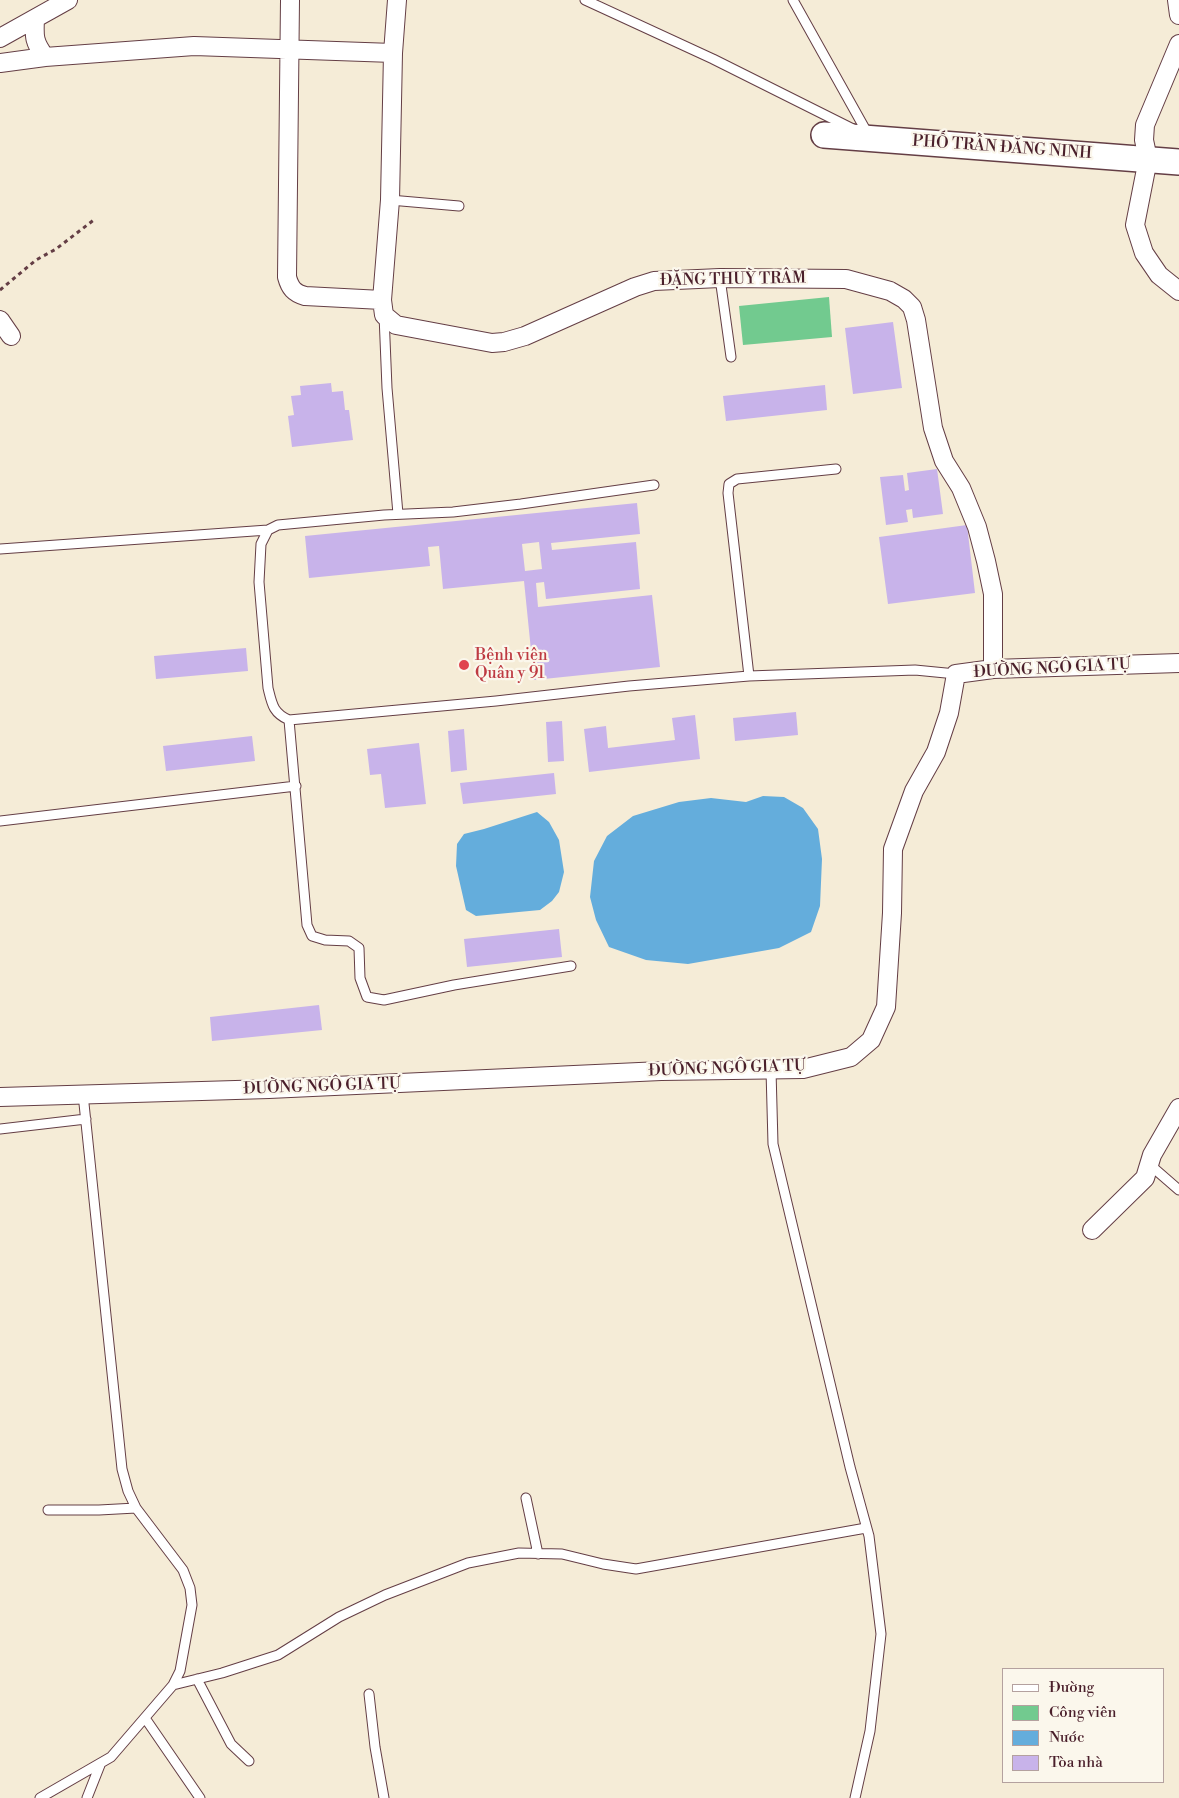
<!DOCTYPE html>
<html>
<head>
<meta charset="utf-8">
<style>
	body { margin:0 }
	#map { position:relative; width:1179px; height:1798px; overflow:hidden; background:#f5ecd7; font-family:"Libre Bodoni",serif }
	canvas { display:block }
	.legend { position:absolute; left:1002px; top:1668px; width:162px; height:115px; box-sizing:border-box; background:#fbf7ec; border:1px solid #b4a19f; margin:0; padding:6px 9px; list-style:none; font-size:15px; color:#4a1f2b }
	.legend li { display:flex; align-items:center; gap:10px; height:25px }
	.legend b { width:25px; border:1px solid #b4a19f }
</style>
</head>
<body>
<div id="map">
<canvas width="1179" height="1798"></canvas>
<ul class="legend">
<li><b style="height:6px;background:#fff"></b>Đường</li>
<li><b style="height:14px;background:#72ca8f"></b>Công viên</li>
<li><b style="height:14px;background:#64addc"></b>Nước</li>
<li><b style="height:14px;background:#c8b3ea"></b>Tòa nhà</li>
</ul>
</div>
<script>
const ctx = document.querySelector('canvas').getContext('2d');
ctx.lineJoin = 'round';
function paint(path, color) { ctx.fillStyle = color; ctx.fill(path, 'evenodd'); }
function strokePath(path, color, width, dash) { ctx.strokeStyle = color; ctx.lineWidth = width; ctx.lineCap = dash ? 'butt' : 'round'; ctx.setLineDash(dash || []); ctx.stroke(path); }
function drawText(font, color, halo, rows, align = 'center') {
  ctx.font = font + ' "Libre Bodoni",serif'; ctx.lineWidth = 4.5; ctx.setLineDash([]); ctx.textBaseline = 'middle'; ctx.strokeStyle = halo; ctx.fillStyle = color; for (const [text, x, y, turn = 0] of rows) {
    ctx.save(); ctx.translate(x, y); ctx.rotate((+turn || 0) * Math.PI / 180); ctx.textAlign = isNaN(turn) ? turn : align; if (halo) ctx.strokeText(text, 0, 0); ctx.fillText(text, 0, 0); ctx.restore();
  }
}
paint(new Path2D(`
	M 829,297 L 832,337 L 743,345 L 739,306 Z`), '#72ca8f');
paint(new Path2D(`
	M 763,796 L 784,797 L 803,808 L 818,829 L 822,859 L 820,906 L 811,932 L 779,948 L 688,964 L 646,960 L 609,947 L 596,920 L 590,897 L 594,861 L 607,836 L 633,816 L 679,802 L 711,798 L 746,802 Z
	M 537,812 L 549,822 L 559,840 L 564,872 L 559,892 L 552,901 L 540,910 L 476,916 L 466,910 L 456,866 L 457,844 L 464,834 L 484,829 Z`), '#64addc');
paint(new Path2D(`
	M 893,322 L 902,388 L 853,394 L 845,328 Z
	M 331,383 L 332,392 L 343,391 L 345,410 L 349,410 L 353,440 L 292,447 L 288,416 L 294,415 L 291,396 L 301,395 L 300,386 Z
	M 825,385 L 827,410 L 726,421 L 723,396 Z
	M 937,469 L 943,514 L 913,518 L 912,509 L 906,510 L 908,522 L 886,525 L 880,477 L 903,475 L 905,491 L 909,490 L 907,473 Z
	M 637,503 L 640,534 L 551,543 L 552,550 L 636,542 L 640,589 L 546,599 L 544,582 L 536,583 L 538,607 L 652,595 L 660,667 L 534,680 L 524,581 L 443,589 L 439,546 L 428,547 L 430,566 L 309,578 L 305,536 ZM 539,542 L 542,569 L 525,571 L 522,544 Z
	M 967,525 L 975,593 L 888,604 L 879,537 Z
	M 246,648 L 248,671 L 156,679 L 154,656 Z
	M 796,712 L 798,735 L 735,741 L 733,718 Z
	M 695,715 L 700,759 L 589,772 L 584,729 L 606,726 L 608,748 L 675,740 L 672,718 Z
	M 562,721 L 564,761 L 548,762 L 546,722 Z
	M 464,729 L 467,770 L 451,772 L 448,731 Z
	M 252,736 L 255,761 L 166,771 L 163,746 Z
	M 419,743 L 426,804 L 385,808 L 381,774 L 370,775 L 367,749 Z
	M 554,773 L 556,794 L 463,804 L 460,783 Z
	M 559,929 L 562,957 L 467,967 L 464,939 Z
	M 319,1005 L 322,1030 L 212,1041 L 210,1017 Z`), '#c8b3ea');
const lane = new Path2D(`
	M 585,0 L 713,59 L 853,129
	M 793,0 L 869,136
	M 390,200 L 459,206
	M 720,278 L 731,357
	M 384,315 L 387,388 L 398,514
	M 654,485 L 521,504 L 453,512 L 384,515 L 278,525 L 268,530 L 261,544 L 259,582 L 268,688 C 272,704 273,713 289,720 L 496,701 L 629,686 L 749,676 L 915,670 L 956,674
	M 0,549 L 268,530
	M 749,676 L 728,493 L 729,484 L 737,479 L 836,469
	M 289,720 L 307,925 L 312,936 L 325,940 L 349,941 L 359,948 L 360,978 L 367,997 L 384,1000 L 454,985 L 571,966
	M 0,821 L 296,786
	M 771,1070 L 773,1144 L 850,1467 L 869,1536 L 881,1634 L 870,1731 L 855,1798
	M 0,1129 L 86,1119
	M 1149,1164 L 1179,1190
	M 526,1498 L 538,1554
	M 48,1510 L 99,1510 L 136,1508
	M 197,1679 L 231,1744 L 249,1761
	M 173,1685 L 222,1673 L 278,1655 L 339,1617 L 385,1595 L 468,1563 L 519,1553 L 562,1554 L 603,1564 L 636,1569 L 866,1528
	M 369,1694 L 375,1747 L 384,1798
	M 145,1718 L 200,1798
	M 40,1798 L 111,1757 L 173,1685 L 180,1671 L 192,1605 L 190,1588 L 183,1570 L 136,1508 L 128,1491 L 122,1469 L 83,1094
	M 87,1798 L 100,1765`);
const street = new Path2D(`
	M 290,0 L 287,277 C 290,288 294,293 305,296 L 382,300
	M 397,0 L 393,53 L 390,200 L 382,300 L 384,315 L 396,325 L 492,343 L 504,342 L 525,336 L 635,287 L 654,281 L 720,278 L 846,279 L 890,291 L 904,299 L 912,307 L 916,320 L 933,428 L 944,461 L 961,488 L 977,527 L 986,561 L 993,594 L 993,669
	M 1177,0 L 1179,15
	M 35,19 C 34,37 34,42 45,57
	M 0,38 L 68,0
	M 1179,44 L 1145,125 L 1144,140 L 1148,159 L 1135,225 L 1144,253 L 1159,275 L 1179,291
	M 0,63 L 45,57 L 194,46 L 393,53
	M 0,320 L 11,336
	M 0,1097 L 269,1089 L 661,1071 L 803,1069 L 851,1057 L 871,1040 L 886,1007 L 892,913 L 893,849 L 914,791 L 936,752 L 949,713 L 956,674 L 993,669 L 1179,663
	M 1092,1230 L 1145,1178 L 1152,1155 L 1179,1108`);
const secondary = new Path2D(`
	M 824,135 L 1179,162`);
strokePath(lane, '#643e45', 11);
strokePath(street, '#643e45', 20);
strokePath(secondary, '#643e45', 28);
strokePath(new Path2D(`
	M 0,290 L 36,260 L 56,249 L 95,219`), '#643e45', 3, [4, 4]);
strokePath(lane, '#fff', 9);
strokePath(street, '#fff', 18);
strokePath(secondary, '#fff', 25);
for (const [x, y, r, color] of [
	[464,665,6,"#e0444e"]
]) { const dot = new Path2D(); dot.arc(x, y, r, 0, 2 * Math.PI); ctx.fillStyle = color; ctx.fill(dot); strokePath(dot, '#fbf7ec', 2); }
drawText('16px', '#4a1f2b', '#fbf7ec', [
	["PHỐ TRẦN ĐĂNG NINH",1002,148,4],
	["ĐẶNG THUỲ TRÂM",733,280,-1],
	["ĐƯỜNG NGÔ GIA TỰ",1052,669,-3],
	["ĐƯỜNG NGÔ GIA TỰ",727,1069,-2],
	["ĐƯỜNG NGÔ GIA TỰ",322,1087,-2]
]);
drawText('16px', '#be3a42', '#fbf7ec', [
	["Bệnh viện",475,656],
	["Quân y 91",475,674]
], 'left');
</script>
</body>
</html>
